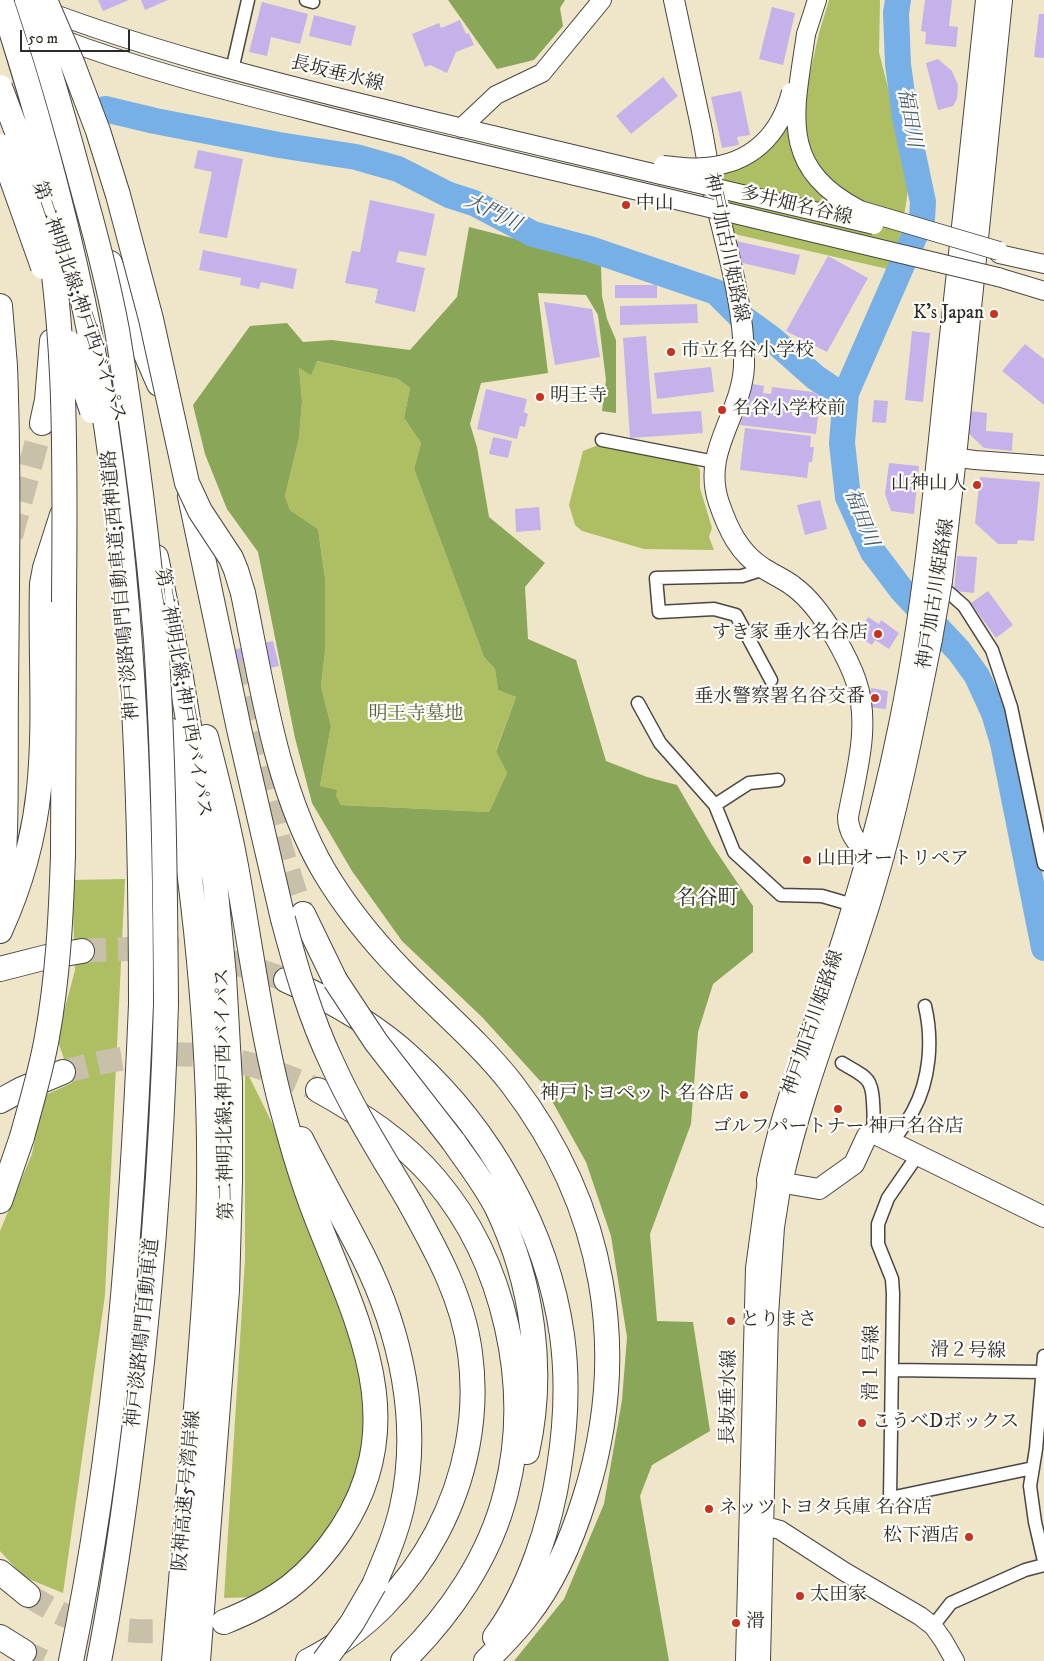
<!DOCTYPE html>
<html>
<head>
<meta charset="utf-8">
<style>
	body { margin:0 }
	#map { position:relative; width:1044px; height:1661px; overflow:hidden; background:#efe5c8; font-family:"IM FELL DW Pica",serif }
	canvas { display:block }
	.scale { position:absolute; left:20px; top:30px; width:110px; height:22px; box-sizing:border-box; border:2px solid #2b2b2b; border-top:0; padding-left:6px; font-size:15px; line-height:18px; white-space:nowrap; color:#2b2b2b; -webkit-text-stroke:4px #fdfcf7; paint-order:stroke }
</style>
</head>
<body>
<div id="map">
<canvas width="1044" height="1661"></canvas>
<div class="scale">50 m</div>
</div>
<script>
const ctx = document.querySelector('canvas').getContext('2d');
ctx.lineJoin = 'round';
function paint(path, color) { ctx.fillStyle = color; ctx.fill(path, 'evenodd'); }
function strokePath(path, color, width, dash) { ctx.strokeStyle = color; ctx.lineWidth = width; ctx.lineCap = dash ? 'butt' : 'round'; ctx.setLineDash(dash || []); ctx.stroke(path); }
function drawText(font, color, halo, rows, align = 'center') {
  ctx.font = font + ' "IM FELL DW Pica","Noto Serif JP",serif'; ctx.lineWidth = 4.5; ctx.setLineDash([]); ctx.textBaseline = 'middle'; ctx.strokeStyle = halo; ctx.fillStyle = color; for (const [text, x, y, turn = 0] of rows) {
    ctx.save(); ctx.translate(x, y); ctx.rotate((+turn || 0) * Math.PI / 180); ctx.textAlign = isNaN(turn) ? turn : align; if (halo) ctx.strokeText(text, 0, 0); ctx.fillText(text, 0, 0); ctx.restore();
  }
}
paint(new Path2D(`
	M 829,0 L 880,0 L 879,52 L 908,168 L 908,190 L 900,242 L 892,270 L 730,233 L 715,170 L 804,100 L 819,33 Z
	M 316,361 L 398,379 L 410,388 L 404,418 L 421,443 L 414,469 L 484,657 L 495,669 L 498,690 L 516,697 L 496,750 L 507,773 L 489,812 L 341,805 L 336,795 L 320,786 L 331,726 L 321,686 L 325,651 L 325,578 L 318,529 L 290,510 L 285,496 L 299,438 L 302,401 L 299,368 L 311,374 Z
	M 598,445 L 696,464 L 700,470 L 700,488 L 712,528 L 709,537 L 714,550 L 644,549 L 582,531 L 575,525 L 569,505 L 583,451 Z
	M 125,879 L 105,1295 L 63,1593 L 24,1577 L 0,1551 L 0,1231 L 32,1154 L 43,1096 L 72,1083 L 57,1038 L 75,970 L 72,880 Z
	M 245,1068 L 272,1123 L 342,1301 L 361,1371 L 364,1439 L 352,1487 L 334,1528 L 288,1578 L 258,1597 L 224,1598 L 245,1259 Z`), '#adbf62');
paint(new Path2D(`
	M 448,0 L 565,0 L 560,8 L 563,26 L 534,60 L 497,69 Z
	M 469,227 L 540,245 L 601,266 L 602,296 L 607,319 L 616,340 L 616,413 L 602,411 L 606,380 L 598,315 L 586,295 L 538,293 L 548,373 L 481,383 L 470,424 L 477,447 L 489,517 L 545,563 L 525,587 L 528,639 L 576,660 L 606,761 L 647,777 L 677,785 L 712,845 L 753,906 L 753,952 L 713,984 L 698,1032 L 691,1124 L 650,1234 L 657,1321 L 693,1322 L 710,1431 L 652,1465 L 640,1496 L 669,1661 L 514,1661 L 564,1599 L 604,1504 L 622,1400 L 627,1337 L 611,1236 L 586,1162 L 542,1083 L 482,1017 L 402,941 L 352,871 L 312,803 L 295,738 L 258,552 L 227,509 L 205,454 L 193,405 L 250,326 L 287,323 L 303,342 L 332,340 L 410,350 L 457,297 ZM 317,361 L 398,379 L 410,388 L 404,418 L 421,443 L 414,469 L 484,657 L 495,669 L 498,690 L 516,697 L 496,751 L 507,773 L 489,812 L 341,805 L 336,795 L 337,790 L 320,786 L 331,726 L 321,686 L 325,651 L 325,578 L 318,529 L 290,510 L 285,496 L 299,438 L 302,401 L 299,368 L 311,375 Z`), '#8aa658');
strokePath(new Path2D(`
	M 898,0 L 896,13 L 898,64 L 905,117 L 923,202 L 922,219 L 846,393 L 842,443 L 848,497 L 873,552 L 901,589 L 959,651 L 977,676 L 994,713 L 1003,743 L 1044,948
	M 105,109 L 155,121 L 279,145 L 356,157 L 398,169 L 449,195 L 474,203 L 533,234 L 590,249 L 716,292 L 739,315 L 772,339 L 815,377 L 834,390 L 846,393`), '#77b0e7', 26);
paint(new Path2D(`
	M 98,0 L 129,0 L 103,11 Z
	M 141,0 L 168,0 L 145,10 Z
	M 925,0 L 952,0 L 949,26 L 958,27 L 956,47 L 925,44 L 926,32 L 921,31 Z
	M 262,2 L 308,14 L 300,44 L 271,37 L 267,56 L 249,52 Z
	M 772,7 L 795,13 L 783,65 L 759,59 Z
	M 1039,14 L 1044,14 L 1044,58 L 1034,57 Z
	M 314,15 L 356,26 L 351,46 L 309,36 Z
	M 460,20 L 466,34 L 469,33 L 474,45 L 456,52 L 447,73 L 430,65 L 425,67 L 412,34 L 439,23 L 441,28 Z
	M 938,59 L 952,71 L 958,85 L 957,99 L 953,106 L 938,110 L 926,63 Z
	M 663,77 L 678,96 L 631,134 L 616,116 Z
	M 741,91 L 750,135 L 737,137 L 739,145 L 722,148 L 711,97 Z
	M 198,150 L 243,159 L 227,238 L 199,233 L 212,172 L 194,168 Z
	M 370,200 L 435,214 L 426,256 L 399,251 L 396,262 L 425,268 L 415,312 L 375,303 L 378,289 L 345,283 L 352,251 L 360,252 Z
	M 736,241 L 800,255 L 795,275 L 738,262 L 740,252 L 734,251 Z
	M 203,250 L 297,269 L 293,289 L 261,282 L 259,289 L 240,285 L 241,278 L 199,270 Z
	M 828,256 L 868,278 L 827,352 L 786,331 Z
	M 615,285 L 657,285 L 657,298 L 615,298 Z
	M 544,302 L 592,309 L 600,357 L 555,365 Z
	M 697,304 L 698,323 L 620,325 L 620,306 Z
	M 912,331 L 930,333 L 923,402 L 905,400 Z
	M 646,336 L 652,414 L 701,411 L 703,433 L 630,438 L 623,338 Z
	M 1025,344 L 1044,359 L 1044,405 L 1002,371 Z
	M 711,367 L 714,392 L 657,399 L 654,373 Z
	M 753,384 L 764,386 L 763,393 L 771,394 L 772,387 L 813,392 L 820,397 L 816,434 L 740,425 Z
	M 486,389 L 527,399 L 524,412 L 528,414 L 525,427 L 520,426 L 517,439 L 477,429 Z
	M 874,400 L 888,401 L 886,423 L 872,422 Z
	M 969,411 L 987,413 L 986,431 L 1013,433 L 1012,451 L 984,448 L 967,432 Z
	M 745,428 L 811,436 L 810,447 L 814,447 L 812,462 L 809,462 L 807,478 L 740,470 Z
	M 493,437 L 512,441 L 508,458 L 489,454 Z
	M 889,463 L 919,466 L 914,514 L 891,511 L 885,494 Z
	M 980,477 L 1040,482 L 1034,541 L 1018,540 L 1017,544 L 998,544 L 975,523 Z
	M 820,500 L 827,529 L 805,535 L 797,505 Z
	M 539,507 L 541,530 L 516,532 L 515,509 Z
	M 957,556 L 977,557 L 974,593 L 954,591 Z
	M 988,591 L 1013,625 L 996,638 L 971,603 Z
	M 868,617 L 879,624 L 881,620 L 899,633 L 889,649 L 875,640 L 872,645 L 857,636 Z
	M 273,641 L 279,666 L 215,680 L 210,655 Z
	M 871,688 L 888,691 L 886,709 L 868,707 Z`), '#c6b2ea');
strokePath(new Path2D(`
	M 11,536 L 42,423
	M 236,662 C 256,747 272,832 303,914
	M 82,951 C 126,948 170,947 212,957 C 237,963 261,971 286,980
	M 63,1072 C 160,1045 226,1047 318,1090
	M 28,1595 C 37,1601 46,1606 55,1611 C 96,1631 151,1636 195,1627
	M 24,1652 L 43,1661`), '#c8c0a9', 24, [24, 12]);
const street = new Path2D(`
	M 306,0 L 313,2
	M 232,70 L 248,0
	M 602,440 L 715,462
	M 764,569 L 742,576 L 656,578 L 659,612 L 714,609 L 736,615 L 771,680
	M 938,583 L 964,606 L 992,650 L 1011,707 L 1044,864
	M 638,703 L 660,743 L 715,805 L 734,852 L 781,895 L 822,896 L 853,905
	M 715,805 L 749,783 L 778,780
	M 842,1063 C 851,1069 867,1075 870,1085 C 874,1093 874,1123 873,1133
	M 892,1143 C 899,1132 907,1122 913,1111 C 930,1080 933,1040 925,1006
	M 917,1156 L 888,1198 L 878,1224 L 878,1244 L 892,1279 L 893,1294 L 890,1498 L 1033,1468
	M 1044,1356 L 1036,1449 L 1030,1486 L 1035,1522 L 1044,1561
	M 892,1370 L 1043,1372
	M 933,1626 L 951,1603 L 1025,1570 L 1044,1565`);
const secondary = new Path2D(`
	M 44,10 C 153,51 267,80 381,108 C 474,131 567,153 661,175
	M 806,34 L 817,0
	M 56,37 C 138,68 222,90 306,111 C 422,141 539,167 655,195
	M 461,128 L 496,95 L 542,73 L 602,0
	M 999,254 L 1044,264
	M 998,277 L 1044,291
	M 942,456 L 975,460 L 1044,465
	M 755,1525 L 765,1526 L 780,1530 L 845,1572 L 920,1616 L 933,1626 L 943,1640 L 955,1661
	M 745,1661 L 755,1268 L 767,1180
	M 761,1661 L 769,1315 L 775,1227 L 782,1183`);
const primary = new Path2D(`
	M 674,0 C 683,42 692,84 701,126 C 705,146 708,167 712,187 C 726,246 745,305 744,366 C 742,415 701,451 719,503 C 728,529 739,553 763,568 C 772,574 784,579 793,586 C 811,599 824,618 835,637 C 843,651 851,666 856,681 C 871,725 856,773 848,817 C 848,830 856,845 868,851 C 872,854 879,854 884,856
	M 986,0 C 973,130 958,261 944,391 C 932,508 921,624 896,739 C 880,816 858,892 834,966 C 810,1037 782,1106 767,1180 L 819,1189 L 854,1164 L 867,1136 L 873,1133 L 1044,1217
	M 942,581 L 956,457 L 1002,0
	M 782,1183 C 804,1083 845,988 874,890 C 899,807 915,723 932,639`);
const highway = new Path2D(`
	M 21,24 L 45,91
	M 110,263 L 135,329 L 159,384
	M 0,306 L 5,366 L 4,381
	M 42,423 L 47,400 L 52,341
	M 190,496 L 239,729 L 283,919
	M 127,535 L 146,614
	M 156,557 L 181,678 L 215,882 L 224,976 L 230,1083 L 230,1180 L 227,1290 L 198,1661
	M 243,593 C 262,685 276,789 324,871 C 346,908 373,941 402,971 C 439,1009 480,1043 512,1084 C 605,1206 631,1351 585,1497 C 572,1539 554,1582 527,1616 C 515,1632 500,1647 486,1661
	M 169,730 C 193,882 211,1034 209,1188 C 208,1262 202,1335 196,1408 C 189,1493 181,1577 174,1661
	M 206,737 C 217,779 228,822 236,866 C 250,943 260,1021 279,1097 C 290,1138 301,1179 317,1219 C 358,1324 412,1422 341,1530 C 309,1578 277,1601 224,1622
	M 63,855 L 64,602
	M 0,908 C 8,835 5,761 6,688 C 7,581 9,473 5,366
	M 303,914 L 335,980
	M 0,931 C 20,887 34,838 39,789 C 46,721 40,652 42,584 L 45,568 L 62,515
	M 0,969 L 47,957 L 82,951
	M 286,980 C 331,1000 376,1025 412,1059 C 490,1130 547,1230 562,1335 C 568,1379 566,1424 559,1468 C 551,1524 529,1591 495,1637
	M 318,1090 C 361,1114 403,1141 435,1179 C 505,1261 533,1387 506,1492 C 490,1557 450,1615 403,1661
	M 0,1101 L 22,1089 L 63,1072
	M 301,1139 C 321,1178 343,1217 363,1256 C 401,1332 421,1423 402,1507 C 396,1534 385,1559 374,1585
	M 453,1141 C 468,1163 485,1184 497,1208 C 533,1283 545,1371 527,1452
	M 0,1201 L 22,1137
	M 0,1572 L 28,1595
	M 0,1637 L 24,1652
	M 71,1661 C 116,1445 132,1224 141,1004
	M 99,1661 C 111,1600 120,1539 128,1478 C 149,1320 162,1162 166,1003
	M 308,1661 C 419,1605 487,1477 470,1353 C 463,1298 436,1250 410,1203`);
strokePath(street, '#484743', 15);
strokePath(secondary, '#484743', 20);
strokePath(primary, '#484743', 22);
strokePath(highway, '#484743', 26);
strokePath(street, '#fff', 12);
strokePath(secondary, '#fff', 18);
strokePath(primary, '#fff', 20);
strokePath(highway, '#fff', 24);
const secondaryBridge = new Path2D(`
	M 806,34 C 795,112 777,167 860,210 L 999,251
	M 663,165 C 677,166 691,169 705,167 C 751,164 780,135 791,92
	M 661,175 L 874,225
	M 655,195 L 998,277`);
const primaryBridge = new Path2D(`
	M 932,639 L 942,581`);
const highwayBridge = new Path2D(`
	M 1,0 C 34,99 61,199 83,301 C 92,345 101,388 107,432 C 135,622 141,813 141,1004
	M 27,0 C 49,66 68,133 86,201 C 98,244 109,287 117,330 C 134,433 148,537 156,640 C 164,761 165,882 166,1003
	M 45,0 L 73,65 L 98,131 L 118,195 L 151,319 L 187,483 L 200,511 L 231,558 L 236,570 L 243,593
	M 0,87 L 42,198
	M 0,146 L 43,267
	M 39,181 C 68,320 65,461 64,602
	M 69,343 L 92,411
	M 283,919 C 296,968 310,1017 332,1063 C 354,1112 383,1157 410,1203
	M 335,980 L 376,1042 L 453,1141
	M 22,1137 C 31,1104 41,1071 47,1037 C 58,977 61,916 63,855
	M 324,1661 L 352,1623 L 374,1585`);
strokePath(secondaryBridge, '#484743', 20, []);
strokePath(primaryBridge, '#484743', 22, []);
strokePath(highwayBridge, '#484743', 26, []);
strokePath(secondaryBridge, '#fff', 18);
strokePath(primaryBridge, '#fff', 20);
strokePath(highwayBridge, '#fff', 24);
for (const [x, y, r, color] of [
	[626,205,5,"#c8321e"],
	[994,314,5,"#c8321e"],
	[671,352,5,"#c8321e"],
	[540,397,5,"#c8321e"],
	[722,410,5,"#c8321e"],
	[977,485,5,"#c8321e"],
	[878,634,5,"#c8321e"],
	[875,698,5,"#c8321e"],
	[807,860,5,"#c8321e"],
	[744,1095,5,"#c8321e"],
	[838,1109,5,"#c8321e"],
	[731,1321,5,"#c8321e"],
	[862,1423,5,"#c8321e"],
	[709,1509,5,"#c8321e"],
	[969,1537,5,"#c8321e"],
	[800,1596,5,"#c8321e"],
	[736,1623,5,"#c8321e"]
]) { const dot = new Path2D(); dot.arc(x, y, r, 0, 2 * Math.PI); ctx.fillStyle = color; ctx.fill(dot); strokePath(dot, '#fdfcf7', 2); }
drawText('19px', '#2b2b2b', '#fdfcf7', [
	["長坂垂水線",337,75,14],
	["多井畑名谷線",796,207,13],
	["神戸加古川姫路線",725,248,78],
	["第二神明北線;神戸西バイパス",78,302,71],
	["神戸淡路鳴門自動車道;西神道路",122,585,-95],
	["神戸加古川姫路線",937,594,-81],
	["第二神明北線;神戸西バイパス",182,693,80],
	["神戸加古川姫路線",814,1023,-71],
	["第二神明北線;神戸西バイパス",226,1094,-91],
	["神戸淡路鳴門自動車道",144,1333,-84],
	["滑２号線",968,1352,1],
	["滑１号線",873,1363,-89],
	["長坂垂水線",730,1397,-89],
	["阪神高速5号湾岸線",188,1491,-85]
]);
drawText('19px', '#2b2b2b', '#fdfcf7', [
	["中山",636,205],
	["K's Japan",984,314,"right"],
	["市立名谷小学校",681,352],
	["明王寺",550,397],
	["名谷小学校前",732,410],
	["山神山人",967,485,"right"],
	["すき家 垂水名谷店",868,634,"right"],
	["垂水警察署名谷交番",865,698,"right"],
	["山田オートリペア",817,860],
	["神戸トヨペット 名谷店",734,1095,"right"],
	["ゴルフパートナー 神戸名谷店",838,1128,"center"],
	["とりまさ",741,1321],
	["こうべDボックス",872,1423],
	["ネッツトヨタ兵庫 名谷店",719,1509],
	["松下酒店",959,1537,"right"],
	["太田家",810,1596],
	["滑",746,1623]
], 'left');
drawText('19px', '#585f3e', '#fdfcf7', [
	["明王寺墓地",416,715]
]);
drawText('italic 20px', '#465a6d', '#fdfcf7', [
	["福田川",908,118,80],
	["大門川",492,214,26],
	["福田川",860,518,69]
]);
drawText('21px', '#2b2b2b', '#fdfcf7', [
	["名谷町",707,900]
]);
</script>
</body>
</html>
